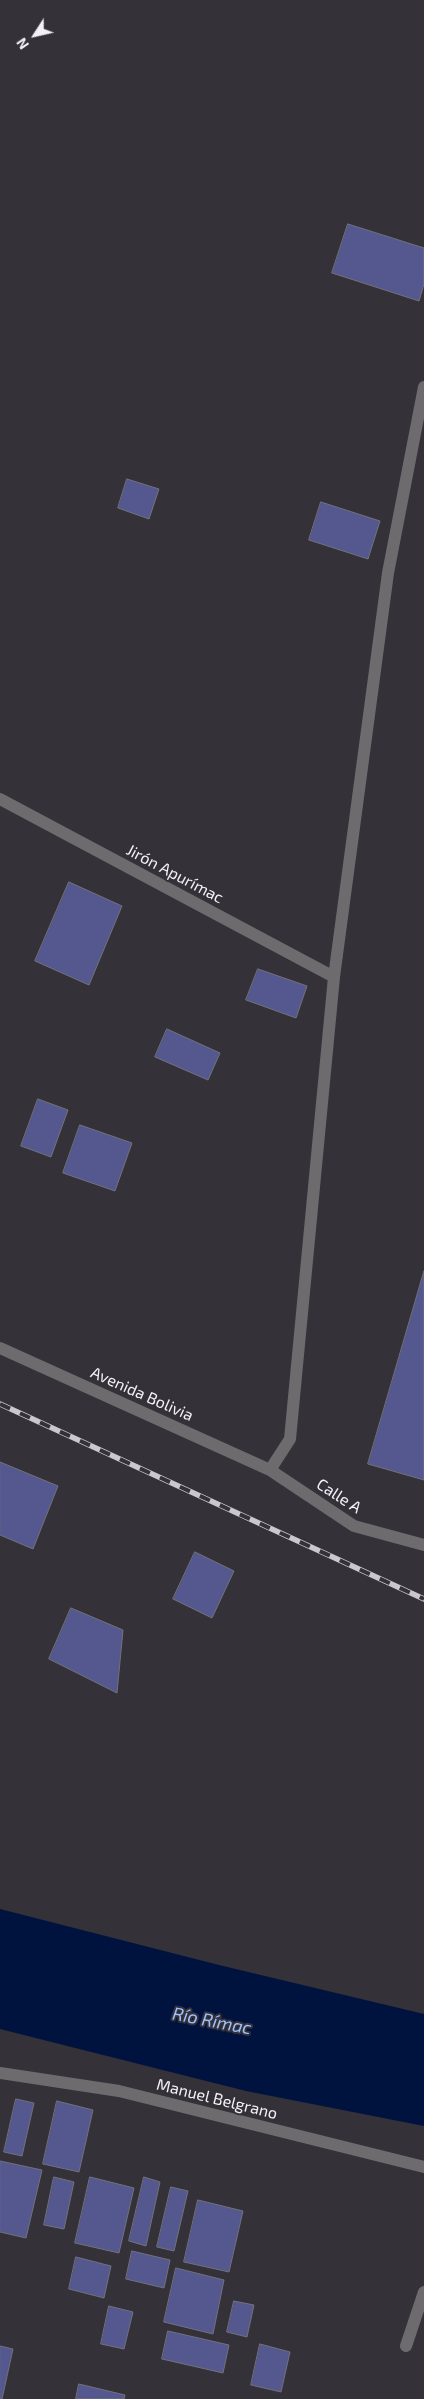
<!DOCTYPE html>
<html>
<head>
<meta charset="utf-8">
<style>
	body { margin:0 }
	#map { position:relative; width:424px; height:2399px; overflow:hidden; background:#343139; font-family:"Exo 2",sans-serif }
	canvas { display:block }
	.north { position:absolute; left:10px; top:10px; width:50px; height:50px; -webkit-text-stroke:4px #343139; paint-order:stroke; rotate:235deg; font-size:14px; font-weight:700; line-height:20px; text-align:center; color:#f2f1f6 }
	.north::after { content:''; display:block; margin:auto; width:18px; height:22px; background:#f2f1f6; clip-path:polygon(50% 0,100% 100%,50% 72%,0 100%) }
</style>
</head>
<body>
<div id="map">
<canvas width="424" height="2399"></canvas>
<div class="north">N</div>
</div>
<script>
const ctx = document.querySelector('canvas').getContext('2d');
ctx.lineJoin = 'round';
function paint(path, color) { ctx.fillStyle = color; ctx.fill(path, 'evenodd'); }
function strokePath(path, color, width, dash) { ctx.strokeStyle = color; ctx.lineWidth = width; ctx.lineCap = dash ? 'butt' : 'round'; ctx.setLineDash(dash || []); ctx.stroke(path); }
function drawText(font, color, halo, rows, align = 'center') {
  ctx.font = font + ' "Exo 2",sans-serif'; ctx.lineWidth = 4; ctx.setLineDash([]); ctx.textBaseline = 'middle'; ctx.strokeStyle = halo; ctx.fillStyle = color; for (const [text, x, y, turn = 0] of rows) {
    ctx.save(); ctx.translate(x, y); ctx.rotate((+turn || 0) * Math.PI / 180); ctx.textAlign = isNaN(turn) ? turn : align; if (halo) ctx.strokeText(text, 0, 0); ctx.fillText(text, 0, 0); ctx.restore();
  }
}
paint(new Path2D(`
	M 0,1909 L 219,1965 L 424,2014 L 424,2126 L 246,2091 L 0,2029 Z`), '#00133f');
const building = new Path2D(`
	M 348,224 L 424,248 L 424,284 L 419,301 L 332,273 Z
	M 127,479 L 159,489 L 149,519 L 118,508 Z
	M 321,502 L 380,521 L 368,559 L 309,540 Z
	M 69,882 L 122,906 L 89,985 L 35,961 Z
	M 258,969 L 307,986 L 296,1018 L 246,1000 Z
	M 167,1029 L 220,1053 L 208,1080 L 155,1057 Z
	M 38,1099 L 68,1110 L 51,1157 L 21,1146 Z
	M 80,1125 L 132,1143 L 115,1191 L 63,1173 Z
	M 424,1271 L 424,1480 L 368,1464 Z
	M 0,1462 L 58,1486 L 33,1549 L 0,1535 Z
	M 195,1552 L 234,1571 L 212,1618 L 173,1599 Z
	M 71,1608 L 123,1630 L 117,1693 L 49,1659 Z
	M 16,2099 L 34,2103 L 22,2156 L 4,2152 Z
	M 57,2101 L 93,2110 L 79,2172 L 43,2164 Z
	M 0,2161 L 42,2170 L 26,2238 L 0,2232 Z
	M 54,2177 L 74,2182 L 64,2229 L 44,2225 Z
	M 90,2177 L 134,2188 L 119,2253 L 75,2243 Z
	M 144,2177 L 160,2182 L 146,2246 L 129,2241 Z
	M 171,2187 L 188,2191 L 174,2251 L 157,2247 Z
	M 198,2200 L 243,2211 L 229,2272 L 184,2262 Z
	M 132,2251 L 170,2260 L 164,2288 L 126,2279 Z
	M 76,2257 L 111,2266 L 104,2298 L 69,2289 Z
	M 176,2268 L 224,2280 L 213,2334 L 164,2322 Z
	M 234,2301 L 254,2305 L 247,2337 L 227,2332 Z
	M 109,2306 L 133,2312 L 124,2349 L 101,2344 Z
	M 168,2331 L 229,2345 L 223,2373 L 162,2359 Z
	M 260,2344 L 290,2352 L 281,2392 L 251,2385 Z
	M 0,2346 L 13,2349 L 2,2399 L 0,2399 Z
	M 79,2384 L 125,2395 L 124,2399 L 76,2399 Z`);
paint(building, '#55588f');
strokePath(building, '#71727b', 1);
strokePath(new Path2D(`
	M 0,799 L 334,977
	M 0,1348 L 270,1470 L 354,1526 L 424,1545
	M 270,1470 L 290,1439 L 334,977 L 388,573 L 424,387
	M 0,2073 L 119,2091 L 424,2167
	M 406,2346 L 424,2292`), '#6e6b6f', 12);
const rail = new Path2D(`
	M 0,1404 L 424,1599`);
strokePath(rail, '#cac8ce', 5.5);
strokePath(rail, '#343139', 4, [11]);
drawText('16px', '#f2f1f6', '#343139', [
	["Jirón Apurímac",175,874,28],
	["Avenida Bolivia",142,1394,24],
	["Calle A",339,1496,33],
	["Manuel Belgrano",217,2099,14]
]);
drawText('italic 18px', '#9ec2ff', '#343139', [
	["Río Rímac",212,2021,11]
]);
</script>
</body>
</html>
